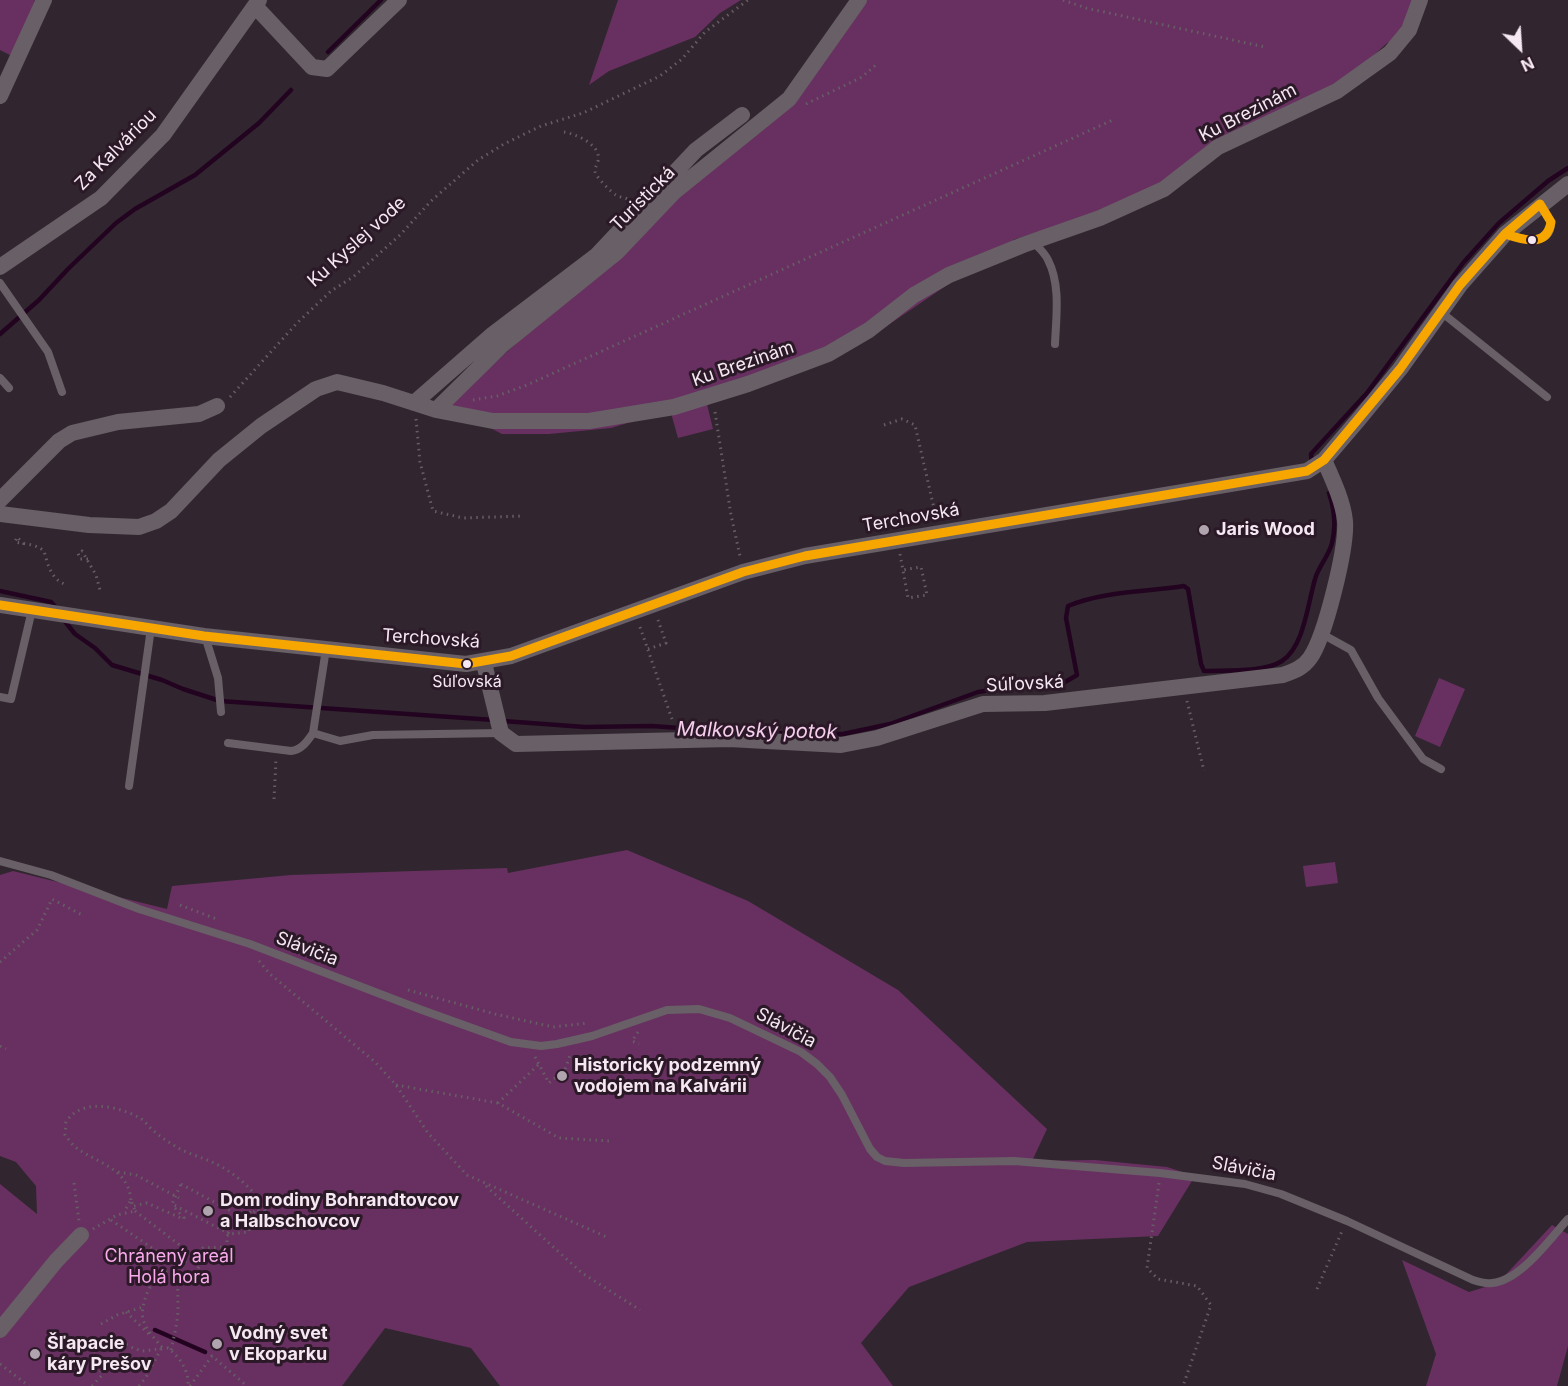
<!DOCTYPE html>
<html>
<head>
<meta charset="utf-8">
<style>
	body { margin:0 }
	#map { position:relative; width:1568px; height:1386px; overflow:hidden; background:#31262f; font-family:Inter,sans-serif }
	canvas { display:block }
	.north { position:absolute; left:1490px; top:18px; width:60px; height:60px; -webkit-text-stroke:4px #2b1928; paint-order:stroke; rotate:155deg; font-size:16px; font-weight:700; line-height:24px; text-align:center; color:#f5e8f2 }
	.north::after { content:''; display:block; margin:auto; width:21px; height:27px; background:#f5e8f2; clip-path:polygon(50% 0,100% 100%,50% 72%,0 100%) }
</style>
</head>
<body>
<div id="map">
<canvas width="1568" height="1386"></canvas>
<div class="north">N</div>
</div>
<script>
const ctx = document.querySelector('canvas').getContext('2d');
ctx.lineJoin = 'round';
function paint(path, color) { ctx.fillStyle = color; ctx.fill(path, 'evenodd'); }
function strokePath(path, color, width, dash) { ctx.strokeStyle = color; ctx.lineWidth = width; ctx.lineCap = dash ? 'butt' : 'round'; ctx.setLineDash(dash || []); ctx.stroke(path); }
function drawText(font, color, halo, rows, align = 'center') {
  ctx.font = font + ' Inter,sans-serif'; ctx.lineWidth = 6; ctx.setLineDash([]); ctx.textBaseline = 'middle'; ctx.strokeStyle = halo; ctx.fillStyle = color; for (const [text, x, y, turn = 0] of rows) {
    ctx.save(); ctx.translate(x, y); ctx.rotate((+turn || 0) * Math.PI / 180); ctx.textAlign = isNaN(turn) ? turn : align; if (halo) ctx.strokeText(text, 0, 0); ctx.fillText(text, 0, 0); ctx.restore();
  }
}
paint(new Path2D(`
	M 0,0 L 35,0 L 16,58 L 0,50 Z
	M 618,0 L 741,0 L 720,13 L 695,37 L 609,71 L 589,85 Z
	M 853,0 L 1419,0 L 1406,34 L 1387,43 L 1335,91 L 1225,146 L 1143,201 L 1015,239 L 872,336 L 677,408 L 611,428 L 549,434 L 502,434 L 448,406 L 787,94 Z
	M 707,404 L 713,429 L 678,438 L 671,413 Z
	M 1439,678 L 1465,689 L 1440,747 L 1415,736 Z
	M 627,850 L 748,901 L 898,990 L 1047,1129 L 1032,1161 L 1095,1160 L 1167,1167 L 1195,1176 L 1158,1236 L 1027,1242 L 909,1287 L 861,1343 L 893,1386 L 500,1386 L 471,1348 L 385,1328 L 342,1386 L 0,1386 L 0,1184 L 37,1214 L 36,1186 L 16,1162 L 0,1156 L 0,875 L 13,871 L 167,909 L 172,886 L 291,875 L 507,868 L 508,873 Z
	M 1335,862 L 1338,883 L 1306,887 L 1303,866 Z
	M 1552,1225 L 1568,1234 L 1568,1346 L 1557,1386 L 1426,1386 L 1436,1354 L 1402,1260 L 1469,1292 L 1498,1283 Z`), '#683061');
strokePath(new Path2D(`
	M 328,52 L 381,0
	M 0,334 L 39,300 L 68,269 L 116,223 L 135,209 L 195,175 L 259,123 L 291,90
	M 1312,463 L 1311,454 L 1367,393 L 1463,263 L 1499,223 L 1548,181 L 1568,168
	M 0,591 L 51,602 L 57,609
	M 63,619 L 75,634 L 95,648 L 112,665 L 162,680 L 183,689 L 220,701 L 494,720
	M 503,721 L 585,727 L 652,726 L 722,731
	M 766,733 L 843,734 L 890,724 L 978,692 L 998,689 L 1060,685 L 1077,675 L 1066,618 L 1068,606 C 1104,591 1146,592 1184,586 L 1188,589 L 1201,664 L 1204,671 C 1226,670 1263,673 1282,661 C 1305,646 1308,600 1316,576 C 1320,565 1329,555 1332,543 C 1336,527 1334,508 1329,493
	M 155,1330 L 205,1352`), '#230420', 4.5);
strokePath(new Path2D(`
	M 1063,0 L 1086,8 L 1265,47
	M 806,104 L 862,77 L 878,63
	M 564,132 C 576,134 602,145 598,161 C 597,166 593,169 596,174 C 599,180 611,192 616,195 C 621,198 625,197 629,200
	M 230,397 L 297,323 L 331,291 L 353,277 L 401,234 L 431,201 L 478,160 L 504,144 L 541,126 L 583,113 L 660,76 L 682,59 L 705,32 L 748,0
	M 473,400 L 497,396 L 527,385 L 1115,119
	M 715,412 L 731,515 L 740,556
	M 416,419 L 420,462 L 433,511 L 463,518 L 523,516
	M 884,425 L 902,419 L 915,425 L 936,517
	M 24,544 L 17,537 L 15,542 C 25,544 36,544 44,551 C 48,565 51,580 67,585
	M 900,554 L 908,598 L 927,595 L 921,567 L 903,570
	M 88,559 L 80,559 L 78,553 L 82,551 L 96,575 L 100,590
	M 640,627 L 673,722
	M 648,649 L 666,643 L 658,620
	M 1187,701 L 1204,771
	M 274,799 L 276,760
	M 180,905 L 219,920
	M 259,961 L 270,974 L 375,1062 L 396,1085 L 428,1133 L 467,1175 L 609,1238
	M 0,962 L 37,930 L 52,899 L 84,916
	M 408,990 L 495,1014 L 553,1027 L 588,1023
	M 638,1032 L 632,1041 L 639,1044
	M 0,1046 L 6,1049
	M 535,1057 L 549,1083 L 555,1078
	M 538,1065 L 498,1103 L 559,1138 L 610,1141
	M 565,1069 L 571,1053
	M 396,1085 L 498,1103
	M 118,1172 L 136,1175 L 179,1198
	M 74,1183 L 79,1221
	M 1159,1183 L 1147,1268 L 1158,1279 L 1197,1286 L 1211,1305 L 1183,1386
	M 181,1184 L 238,1215 L 228,1233 L 172,1204 Z
	M 486,1186 L 582,1273 L 640,1310
	M 131,1200 C 128,1169 100,1164 78,1149 C 73,1146 69,1140 65,1135 L 66,1122 C 81,1098 117,1106 138,1117 C 145,1120 149,1128 155,1132 C 162,1138 170,1143 178,1148 C 189,1154 201,1157 212,1162 C 234,1172 259,1192 267,1216 L 264,1217 L 257,1209 L 252,1214 L 250,1212 L 249,1232 L 229,1234 L 227,1236 L 227,1247 L 203,1248 L 194,1256
	M 134,1206 L 147,1203 L 183,1219 L 184,1218 L 174,1207
	M 135,1211 L 202,1262 L 192,1277
	M 111,1220 L 180,1267
	M 93,1229 L 117,1215 L 135,1211 L 131,1200 L 124,1212
	M 1317,1289 L 1342,1231
	M 126,1312 L 150,1335
	M 101,1324 L 117,1315 L 143,1307
	M 162,1347 C 155,1339 146,1330 143,1319 C 140,1305 150,1281 162,1273 C 167,1270 174,1269 180,1267
	M 171,1350 C 174,1336 178,1322 178,1307 C 178,1289 175,1274 188,1258
	M 0,1364 L 29,1386
	M 92,1386 L 102,1375 C 100,1365 93,1365 91,1355 L 104,1338 L 110,1336 L 133,1348 L 142,1351 L 168,1348 C 180,1358 189,1370 188,1386
	M 139,1386 L 146,1377 L 161,1349
	M 190,1386 L 212,1356 L 247,1386`), '#675e65', 3, [1.5, 4.5]);
strokePath(new Path2D(`
	M 1505,234 C 1521,239 1551,248 1551,222 L 1541,205
	M 1033,242 C 1038,247 1045,253 1048,260 C 1061,285 1056,318 1055,344
	M 0,283 L 48,352 L 62,392
	M 1441,312 L 1547,397
	M 0,378 L 9,388
	M 1322,634 L 1351,650 L 1378,698 L 1423,759 L 1441,769
	M 205,636 L 218,678 L 221,712
	M 0,697 L 11,699 L 32,610
	M 313,733 L 340,741 L 373,735 L 501,733
	M 228,743 L 291,751 C 301,750 307,742 313,733 L 326,649
	M 129,786 L 151,628
	M 0,861 L 51,875 L 139,909 L 250,944 L 422,1010 L 511,1042 L 541,1046 L 557,1044 L 592,1036 L 667,1010 L 699,1009 L 730,1018 L 801,1052 L 817,1064 L 830,1077 L 842,1095 L 870,1149 L 877,1157 L 885,1161 L 904,1163 L 1014,1161 L 1160,1173 L 1245,1184 L 1281,1194 L 1347,1221 L 1473,1280 C 1479,1282 1486,1284 1492,1283 C 1520,1281 1550,1239 1568,1219`), '#686066', 8);
strokePath(new Path2D(`
	M 255,6 L 312,67 L 327,69 L 399,0
	M 0,96 L 44,0
	M 0,267 L 101,198 L 163,135 L 259,0
	M 414,403 L 493,334 L 597,255 L 696,150 L 742,115
	M 436,410 L 502,345 L 617,252 L 674,192 L 789,99 L 859,0
	M 0,500 L 59,441 L 72,433 L 118,422 L 199,414 L 217,406
	M 0,514 L 89,525 L 139,527 L 156,521 L 171,511 L 219,460 L 261,426 L 316,389 L 337,382 L 383,393 L 436,410 L 493,421 L 589,421 L 674,407 L 748,384 L 828,354 L 869,330 L 914,295 L 949,275 L 1023,245 L 1100,218 L 1164,189 L 1218,147 L 1337,91 L 1390,53 L 1409,30 L 1420,0
	M 0,605 L 204,636 L 466,664 L 511,656 L 743,572 L 805,556 L 1307,471 L 1324,460 L 1359,419 L 1400,369 L 1460,285 L 1505,234 L 1568,184
	M 484,663 L 501,733 L 516,744 L 729,739 L 841,745 L 877,738 L 983,704 L 1045,703 L 1283,675 C 1294,671 1303,668 1310,658 C 1325,637 1347,548 1345,521 C 1343,501 1332,478 1324,460
	M 0,1330 L 56,1261 L 81,1235`), '#686066', 16);
strokePath(new Path2D(`
	M 1540,204 L 1551,222 C 1547,248 1523,240 1505,234 Z
	M 0,605 L 204,636 L 466,664 L 511,656 L 743,572 L 805,556 L 1307,471 L 1324,460 L 1400,369 L 1460,285 L 1505,234`), '#f7a600', 9);
for (const [x, y, r, color] of [
	[1532,240,5,"#f5e8f2"],
	[1204,530,6,"#b0a4ae"],
	[467,664,5,"#f5e8f2"],
	[562,1076,6,"#b0a4ae"],
	[208,1211,6,"#b0a4ae"],
	[217,1344,6,"#b0a4ae"],
	[35,1354,6,"#b0a4ae"]
]) { const dot = new Path2D(); dot.arc(x, y, r, 0, 2 * Math.PI); ctx.fillStyle = color; ctx.fill(dot); strokePath(dot, '#2b1928', 2); }
drawText('16px', '#f5e8f2', '#2b1928', [
	["Súľovská",467,682]
]);
drawText('18px', '#f5e8f2', '#2b1928', [
	["Ku Brezinám",1248,113,-27],
	["Za Kalváriou",116,150,-45],
	["Turistická",643,199,-45],
	["Ku Kyslej vode",357,242,-42],
	["Ku Brezinám",743,364,-19],
	["Terchovská",911,518,-10],
	["Terchovská",431,639,4],
	["Súľovská",1025,684,-3],
	["Slávičia",307,949,21],
	["Slávičia",786,1028,28],
	["Slávičia",1244,1169,11]
]);
drawText('bold 18px', '#f5e8f2', '#2b1928', [
	["Jaris Wood",1216,530],
	["Historický podzemný",574,1066],
	["vodojem na Kalvárii",574,1087],
	["Dom rodiny Bohrandtovcov",220,1201],
	["a Halbschovcov",220,1222],
	["Vodný svet",229,1334],
	["v Ekoparku",229,1355],
	["Šľapacie",47,1344],
	["káry Prešov",47,1365]
], 'left');
drawText('18px', '#f8aaeb', '#2b1928', [
	["Chránený areál",169,1257],
	["Holá hora",169,1278]
]);
drawText('italic 20px', '#f6ceee', '#2b1928', [
	["Malkovský potok",757,731,1]
]);
</script>
</body>
</html>
